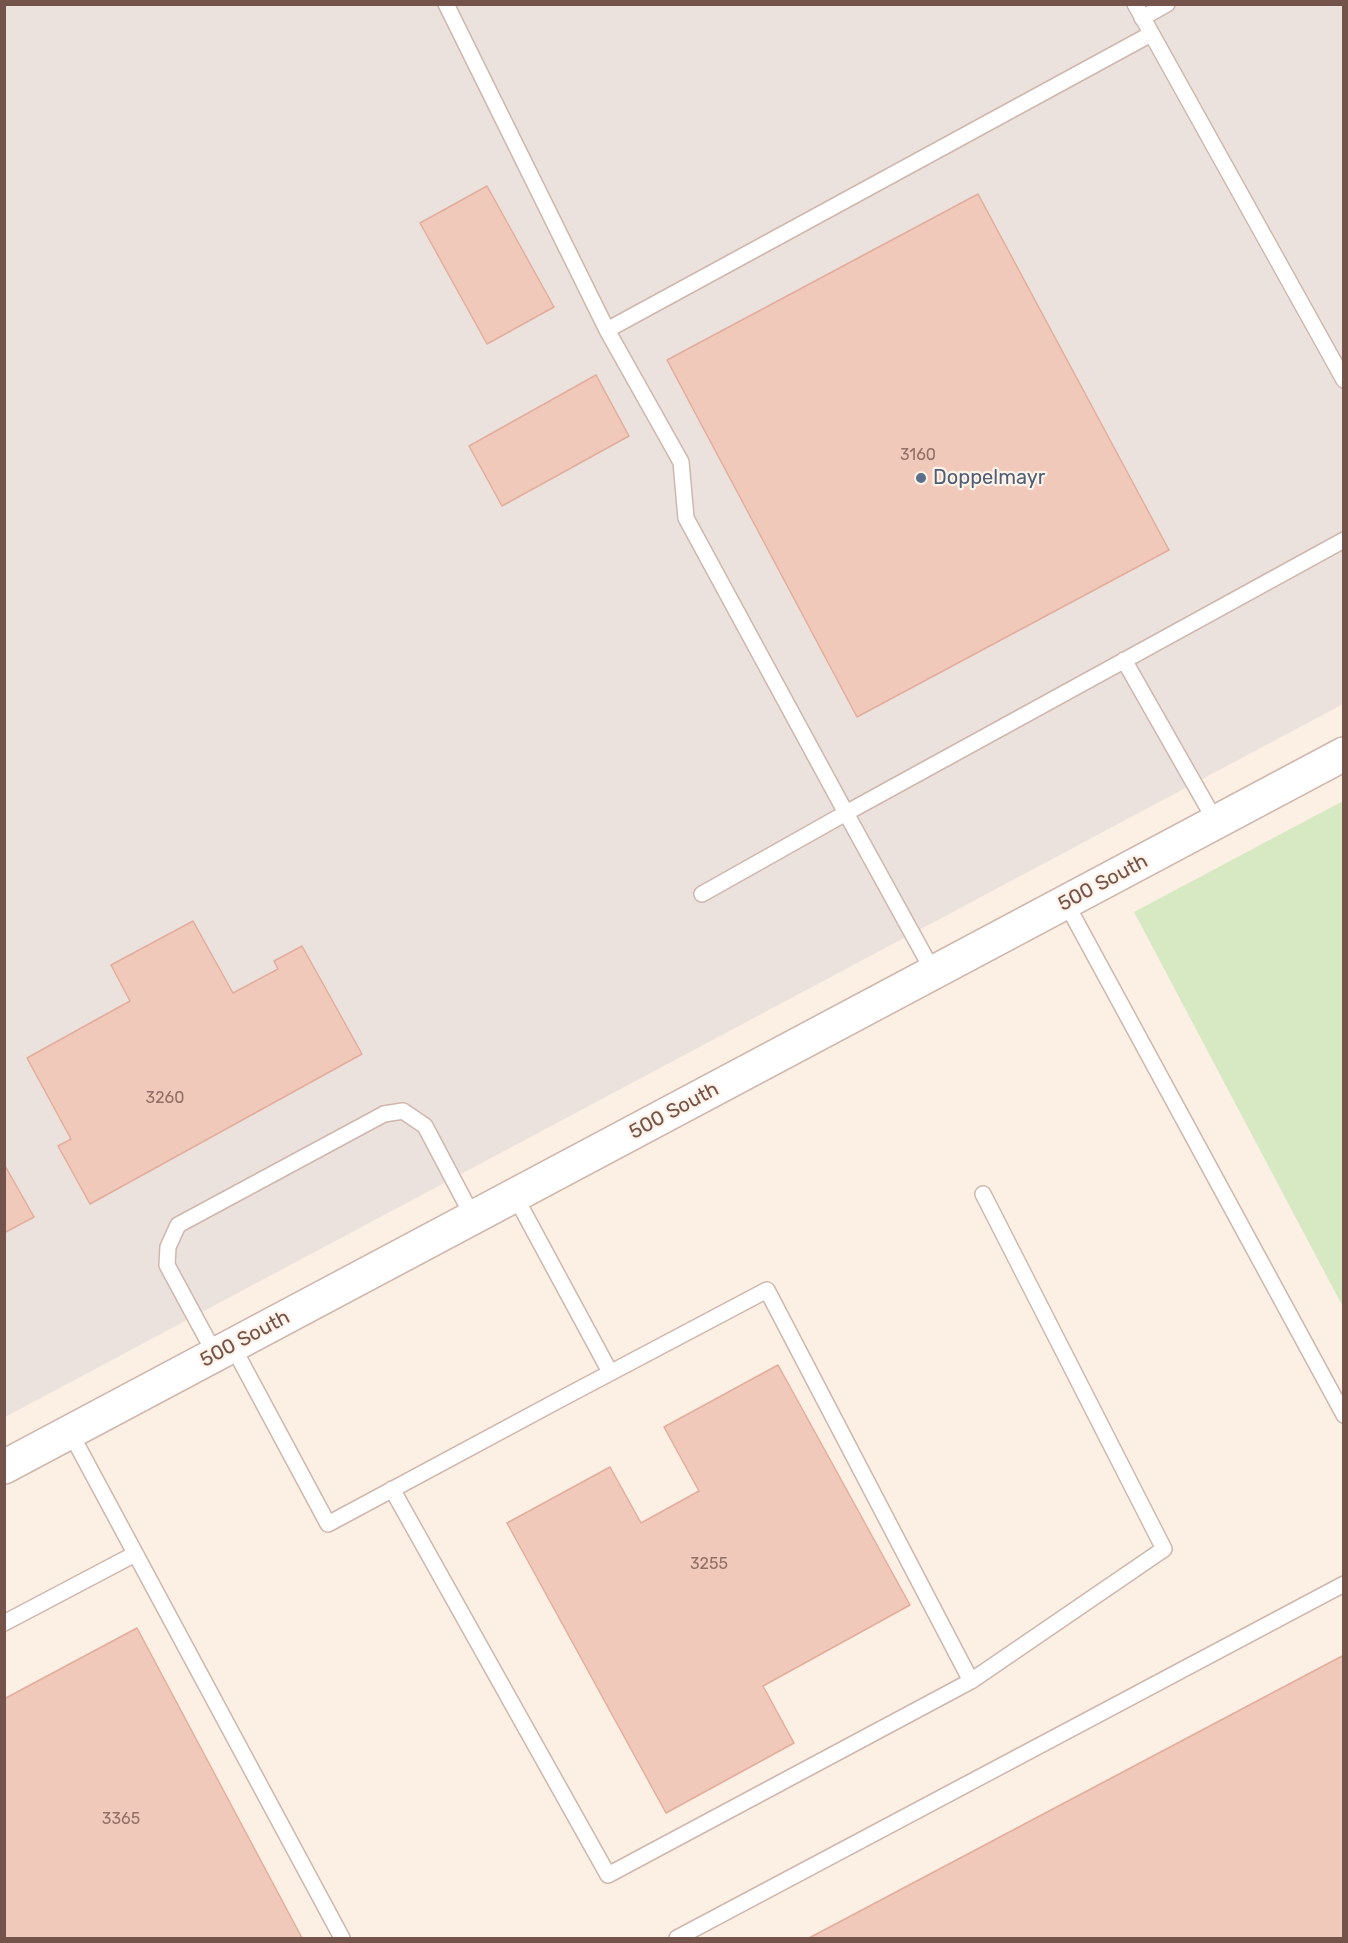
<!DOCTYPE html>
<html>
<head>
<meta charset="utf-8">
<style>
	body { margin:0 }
	#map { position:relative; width:1348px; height:1943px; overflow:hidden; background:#fcefe3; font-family:Rubik,sans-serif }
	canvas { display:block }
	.frame { position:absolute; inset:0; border:6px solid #73534a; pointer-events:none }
</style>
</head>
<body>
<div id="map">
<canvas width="1348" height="1943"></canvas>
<div class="frame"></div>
</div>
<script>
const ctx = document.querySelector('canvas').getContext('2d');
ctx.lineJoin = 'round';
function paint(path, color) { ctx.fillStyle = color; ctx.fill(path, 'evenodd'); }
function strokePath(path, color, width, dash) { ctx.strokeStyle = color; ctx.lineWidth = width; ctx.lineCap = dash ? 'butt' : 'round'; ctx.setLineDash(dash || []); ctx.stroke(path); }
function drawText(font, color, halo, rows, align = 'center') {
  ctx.font = font + ' Rubik,sans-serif'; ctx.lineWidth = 4.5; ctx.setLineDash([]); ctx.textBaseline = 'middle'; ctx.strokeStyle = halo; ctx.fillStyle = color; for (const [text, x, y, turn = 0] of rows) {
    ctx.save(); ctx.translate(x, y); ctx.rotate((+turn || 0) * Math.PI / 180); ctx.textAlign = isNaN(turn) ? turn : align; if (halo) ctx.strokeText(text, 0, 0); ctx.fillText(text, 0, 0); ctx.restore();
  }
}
paint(new Path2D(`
	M 5,5 L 1343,5 L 1343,704 L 5,1417 Z`), '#ebe2de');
paint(new Path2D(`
	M 1343,801 L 1343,1307 L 1134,912 Z`), '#d7e9c2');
const building = new Path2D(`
	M 487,186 L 554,307 L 487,344 L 420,223 Z
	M 978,194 L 1169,550 L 857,717 L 667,360 Z
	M 596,375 L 629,436 L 502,506 L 469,446 Z
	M 193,921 L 233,993 L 278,969 L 274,961 L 302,946 L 362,1054 L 90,1204 L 58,1146 L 71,1139 L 27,1058 L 130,1001 L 111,965 Z
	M 4,1164 L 34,1217 L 4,1233 Z
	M 778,1365 L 910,1605 L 763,1686 L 794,1743 L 666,1813 L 507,1523 L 610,1467 L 641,1523 L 699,1491 L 664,1427 Z
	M 137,1628 L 302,1938 L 4,1938 L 4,1699 Z
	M 1344,1655 L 1344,1938 L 809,1938 Z`);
paint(building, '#f0c9bb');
strokePath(building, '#e3ad9c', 1.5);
const service = new Path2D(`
	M 446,4 L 607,330
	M 1135,4 L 1344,380
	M 1142,18 L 1167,4
	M 1124,660 L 1216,822
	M 702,894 L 846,813 L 686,518 L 681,462 L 607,330 L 1151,34
	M 1066,903 L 1344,1415
	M 934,973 L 846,813 L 1344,540
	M 515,1196 L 610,1372
	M 232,1345 L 328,1524 C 474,1445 620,1367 767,1290 L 971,1681 L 608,1875 L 392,1489
	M 215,1354 L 167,1265 L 168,1247 L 178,1225 L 384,1114 L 403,1111 L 425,1126 L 473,1217
	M 70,1432 L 342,1938
	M 4,1623 L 135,1554
	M 971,1681 L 1164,1549 L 983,1194
	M 677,1938 L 1344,1584`);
const tertiary = new Path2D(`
	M 4,1467 L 1344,754`);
strokePath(service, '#cfb7ad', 18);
strokePath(tertiary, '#cfb7ad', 36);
strokePath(service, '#fff', 15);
strokePath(tertiary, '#fff', 33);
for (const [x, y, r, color] of [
	[921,478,6,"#5c6f8a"]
]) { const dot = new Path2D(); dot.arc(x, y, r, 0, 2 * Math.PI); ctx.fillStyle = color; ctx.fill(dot); strokePath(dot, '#fff3e9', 2); }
drawText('16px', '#927066', null, [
	["3160",918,455],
	["3260",165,1098],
	["3255",709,1564],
	["3365",121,1819]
]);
drawText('20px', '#4e5e75', '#fff3e9', [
	["Doppelmayr",933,478]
], 'left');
drawText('20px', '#73534a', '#fff3e9', [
	["500 South",1103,883,-28],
	["500 South",674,1111,-28],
	["500 South",245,1339,-28]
]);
</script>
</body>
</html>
